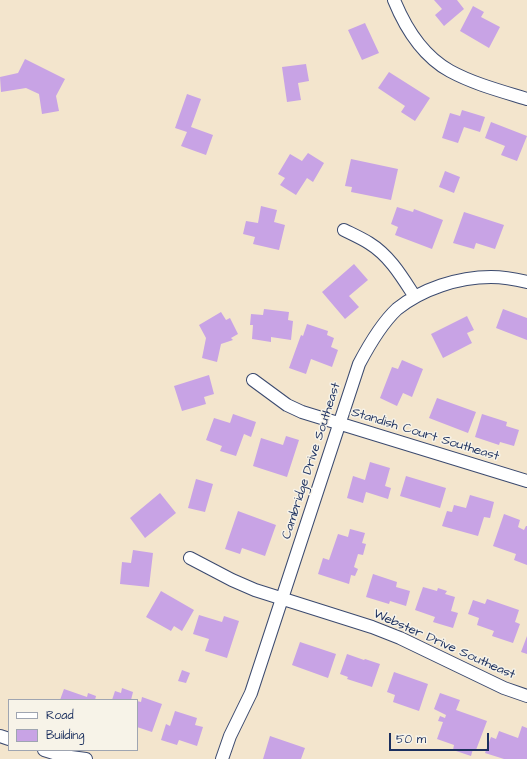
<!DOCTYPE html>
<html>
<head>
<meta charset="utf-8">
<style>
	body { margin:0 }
	#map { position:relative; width:527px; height:759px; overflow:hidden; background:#f3e5cd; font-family:"Architects Daughter",sans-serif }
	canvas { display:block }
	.legend { position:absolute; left:8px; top:699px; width:130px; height:52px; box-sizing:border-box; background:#f7f3e8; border:1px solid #9fa5b1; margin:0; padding:5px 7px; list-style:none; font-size:12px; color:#1b2f5e }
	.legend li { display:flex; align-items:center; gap:8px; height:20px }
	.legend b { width:20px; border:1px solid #9fa5b1 }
	.scale { position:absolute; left:389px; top:733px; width:100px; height:18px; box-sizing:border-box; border:2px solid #1b2f5e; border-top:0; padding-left:5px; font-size:12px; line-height:14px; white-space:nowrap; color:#1b2f5e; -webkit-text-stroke:3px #f7f3e8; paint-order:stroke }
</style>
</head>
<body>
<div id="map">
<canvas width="527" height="759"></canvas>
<ul class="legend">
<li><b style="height:5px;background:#fff"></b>Road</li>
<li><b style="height:11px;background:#c8a3e5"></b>Building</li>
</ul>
<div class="scale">50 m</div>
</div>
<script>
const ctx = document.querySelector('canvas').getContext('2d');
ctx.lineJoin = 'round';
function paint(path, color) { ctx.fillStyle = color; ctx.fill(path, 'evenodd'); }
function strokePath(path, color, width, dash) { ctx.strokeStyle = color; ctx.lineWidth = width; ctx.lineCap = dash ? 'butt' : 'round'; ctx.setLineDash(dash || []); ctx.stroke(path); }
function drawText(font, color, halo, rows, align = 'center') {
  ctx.font = font + ' "Architects Daughter",sans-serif'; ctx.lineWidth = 3; ctx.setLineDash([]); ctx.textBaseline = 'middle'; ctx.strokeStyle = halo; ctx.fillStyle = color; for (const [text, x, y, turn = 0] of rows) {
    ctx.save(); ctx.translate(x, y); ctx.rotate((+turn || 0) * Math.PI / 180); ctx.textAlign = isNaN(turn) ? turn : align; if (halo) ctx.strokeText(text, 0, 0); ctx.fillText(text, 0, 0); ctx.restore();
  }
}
paint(new Path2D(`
	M 434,0 L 457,0 L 464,9 L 444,26 L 435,15 L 442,9 Z
	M 473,6 L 484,12 L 481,17 L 500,27 L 489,48 L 460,31 Z
	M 365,23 L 379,53 L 362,60 L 348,30 Z
	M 25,59 L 65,79 L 56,96 L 59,111 L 42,114 L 39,94 L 26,88 L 1,92 L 0,77 L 18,73 Z
	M 306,64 L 309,81 L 298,83 L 301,100 L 287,102 L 282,67 Z
	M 389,72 L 430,98 L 415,121 L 401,112 L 405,106 L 378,88 Z
	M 187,94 L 201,99 L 191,127 L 213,135 L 206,155 L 181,146 L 187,132 L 175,128 Z
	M 462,110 L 485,117 L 480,132 L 464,127 L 458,143 L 442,138 L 450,113 L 460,116 Z
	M 491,122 L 527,136 L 517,161 L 501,155 L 505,146 L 485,138 Z
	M 308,153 L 324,163 L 313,182 L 307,178 L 296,195 L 280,185 L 285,178 L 278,174 L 290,154 L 302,161 Z
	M 351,159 L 398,169 L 391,200 L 351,192 L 352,187 L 345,186 Z
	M 445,171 L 460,177 L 454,193 L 439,187 Z
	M 261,206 L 277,210 L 274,222 L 285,225 L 279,250 L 253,244 L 255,237 L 243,234 L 246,221 L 258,223 Z
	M 397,207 L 413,212 L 414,209 L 443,220 L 432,249 L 395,235 L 398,227 L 391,224 Z
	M 464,212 L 504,225 L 495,249 L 476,243 L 474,249 L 453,243 Z
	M 354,264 L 368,280 L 349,296 L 359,307 L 345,319 L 322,292 Z
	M 264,309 L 289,312 L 288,320 L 293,321 L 291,340 L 271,337 L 271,342 L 252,339 L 253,325 L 250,325 L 251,314 L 263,315 Z
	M 503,309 L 527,318 L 527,340 L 496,328 Z
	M 221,312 L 226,320 L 230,318 L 238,334 L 231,338 L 233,340 L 221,344 L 217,362 L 202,358 L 206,338 L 199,325 Z
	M 467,316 L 474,330 L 467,333 L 472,343 L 443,358 L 431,334 Z
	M 307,324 L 328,331 L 327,335 L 334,338 L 331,347 L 338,350 L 332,367 L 311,359 L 306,374 L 289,368 L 301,335 L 303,336 Z
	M 402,360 L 423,369 L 412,397 L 403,393 L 397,406 L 380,398 L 392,367 L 398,369 Z
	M 209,375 L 214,394 L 204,397 L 206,404 L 182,411 L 174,386 Z
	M 437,398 L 476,412 L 468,433 L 429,418 Z
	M 233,414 L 256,422 L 251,437 L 244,434 L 236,456 L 220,451 L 222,446 L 206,440 L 214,418 L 230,423 Z
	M 482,414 L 507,422 L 506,426 L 519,430 L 514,446 L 500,442 L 499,445 L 475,437 Z
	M 286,436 L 299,440 L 287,477 L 253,466 L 261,438 L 283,445 Z
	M 370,462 L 390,468 L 385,486 L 391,488 L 388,499 L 366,492 L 363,503 L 347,498 L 353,476 L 365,480 Z
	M 406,476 L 446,488 L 440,508 L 400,496 Z
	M 196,479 L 213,484 L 205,512 L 188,508 Z
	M 160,493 L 176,513 L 145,538 L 130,518 Z
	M 470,495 L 494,502 L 490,518 L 484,517 L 478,536 L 442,526 L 447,511 L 452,512 L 454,505 L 466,508 Z
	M 238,511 L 276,525 L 265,556 L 242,548 L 240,554 L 225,549 Z
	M 504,514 L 520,520 L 518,527 L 524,530 L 526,526 L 527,526 L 527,565 L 514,560 L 516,554 L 493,546 Z
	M 350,529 L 365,533 L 362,543 L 366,544 L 363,555 L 358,554 L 354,567 L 358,569 L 355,576 L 351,575 L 349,584 L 318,574 L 323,558 L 329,560 L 338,534 L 348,537 Z
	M 133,550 L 153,553 L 149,587 L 120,584 L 122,562 L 131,563 Z
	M 373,574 L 397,582 L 396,587 L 410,591 L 406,606 L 390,601 L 389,604 L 366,597 Z
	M 423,587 L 437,591 L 438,588 L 447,591 L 445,594 L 455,597 L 451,611 L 458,613 L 453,628 L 433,622 L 435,617 L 415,610 Z
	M 161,591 L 194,610 L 182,631 L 174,626 L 171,631 L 146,617 Z
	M 487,599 L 519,610 L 515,622 L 520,624 L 513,643 L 492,636 L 494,631 L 477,625 L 479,618 L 468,614 L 473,600 L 485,604 Z
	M 199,615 L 222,622 L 224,616 L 239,621 L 227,658 L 205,651 L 209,639 L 193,634 Z
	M 527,636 L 527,654 L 521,652 Z
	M 300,642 L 336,654 L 328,678 L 292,665 Z
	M 347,654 L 364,660 L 365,659 L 380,664 L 372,687 L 347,679 L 348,677 L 340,674 Z
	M 182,670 L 190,673 L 186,683 L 178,681 Z
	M 394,672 L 428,684 L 419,711 L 393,702 L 395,695 L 387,692 Z
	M 122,688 L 133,692 L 131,700 L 112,700 L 115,691 L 121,693 Z
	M 64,689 L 87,697 L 88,693 L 96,696 L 95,700 L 60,700 Z
	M 440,693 L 460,700 L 456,710 L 487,721 L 476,750 L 473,749 L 471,756 L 453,750 L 454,745 L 437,739 L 443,722 L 438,721 L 440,716 L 445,718 L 446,715 L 434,709 Z
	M 142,697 L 162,704 L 152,732 L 137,727 L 137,701 L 141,702 Z
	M 175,711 L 197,718 L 195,725 L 203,727 L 197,746 L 179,740 L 177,745 L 161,740 L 166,724 L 170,726 Z
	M 522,726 L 527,728 L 527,759 L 504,759 L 485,753 L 491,737 L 496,739 L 499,731 L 518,738 Z
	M 270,736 L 305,748 L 301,759 L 263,759 Z`), '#c8a3e5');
const minor = new Path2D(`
	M 394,0 C 405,27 423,56 450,71 C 474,84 501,91 527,99
	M 344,230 C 352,234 361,238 369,243 C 390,256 402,277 415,297
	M 253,380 L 287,405 L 302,412 L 527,481
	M 190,558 L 232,580 L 255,590 L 372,627 L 400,638 L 504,688 L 527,696
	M 0,736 L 9,739
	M 44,750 L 63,756 L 86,759
	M 222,759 L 230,736 L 251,693 L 359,364 C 369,345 381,324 397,309 C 422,289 458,277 491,277 C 503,277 515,279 527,282`);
strokePath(minor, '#3b4a6f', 14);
strokePath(minor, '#fff', 12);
drawText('13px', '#1b2f5e', '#f7f3e8', [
	["Standish Court Southeast",425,435,17],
	["Cambridge Drive Southeast",312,461,-72],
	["Webster Drive Southeast",444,645,24]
]);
</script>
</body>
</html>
